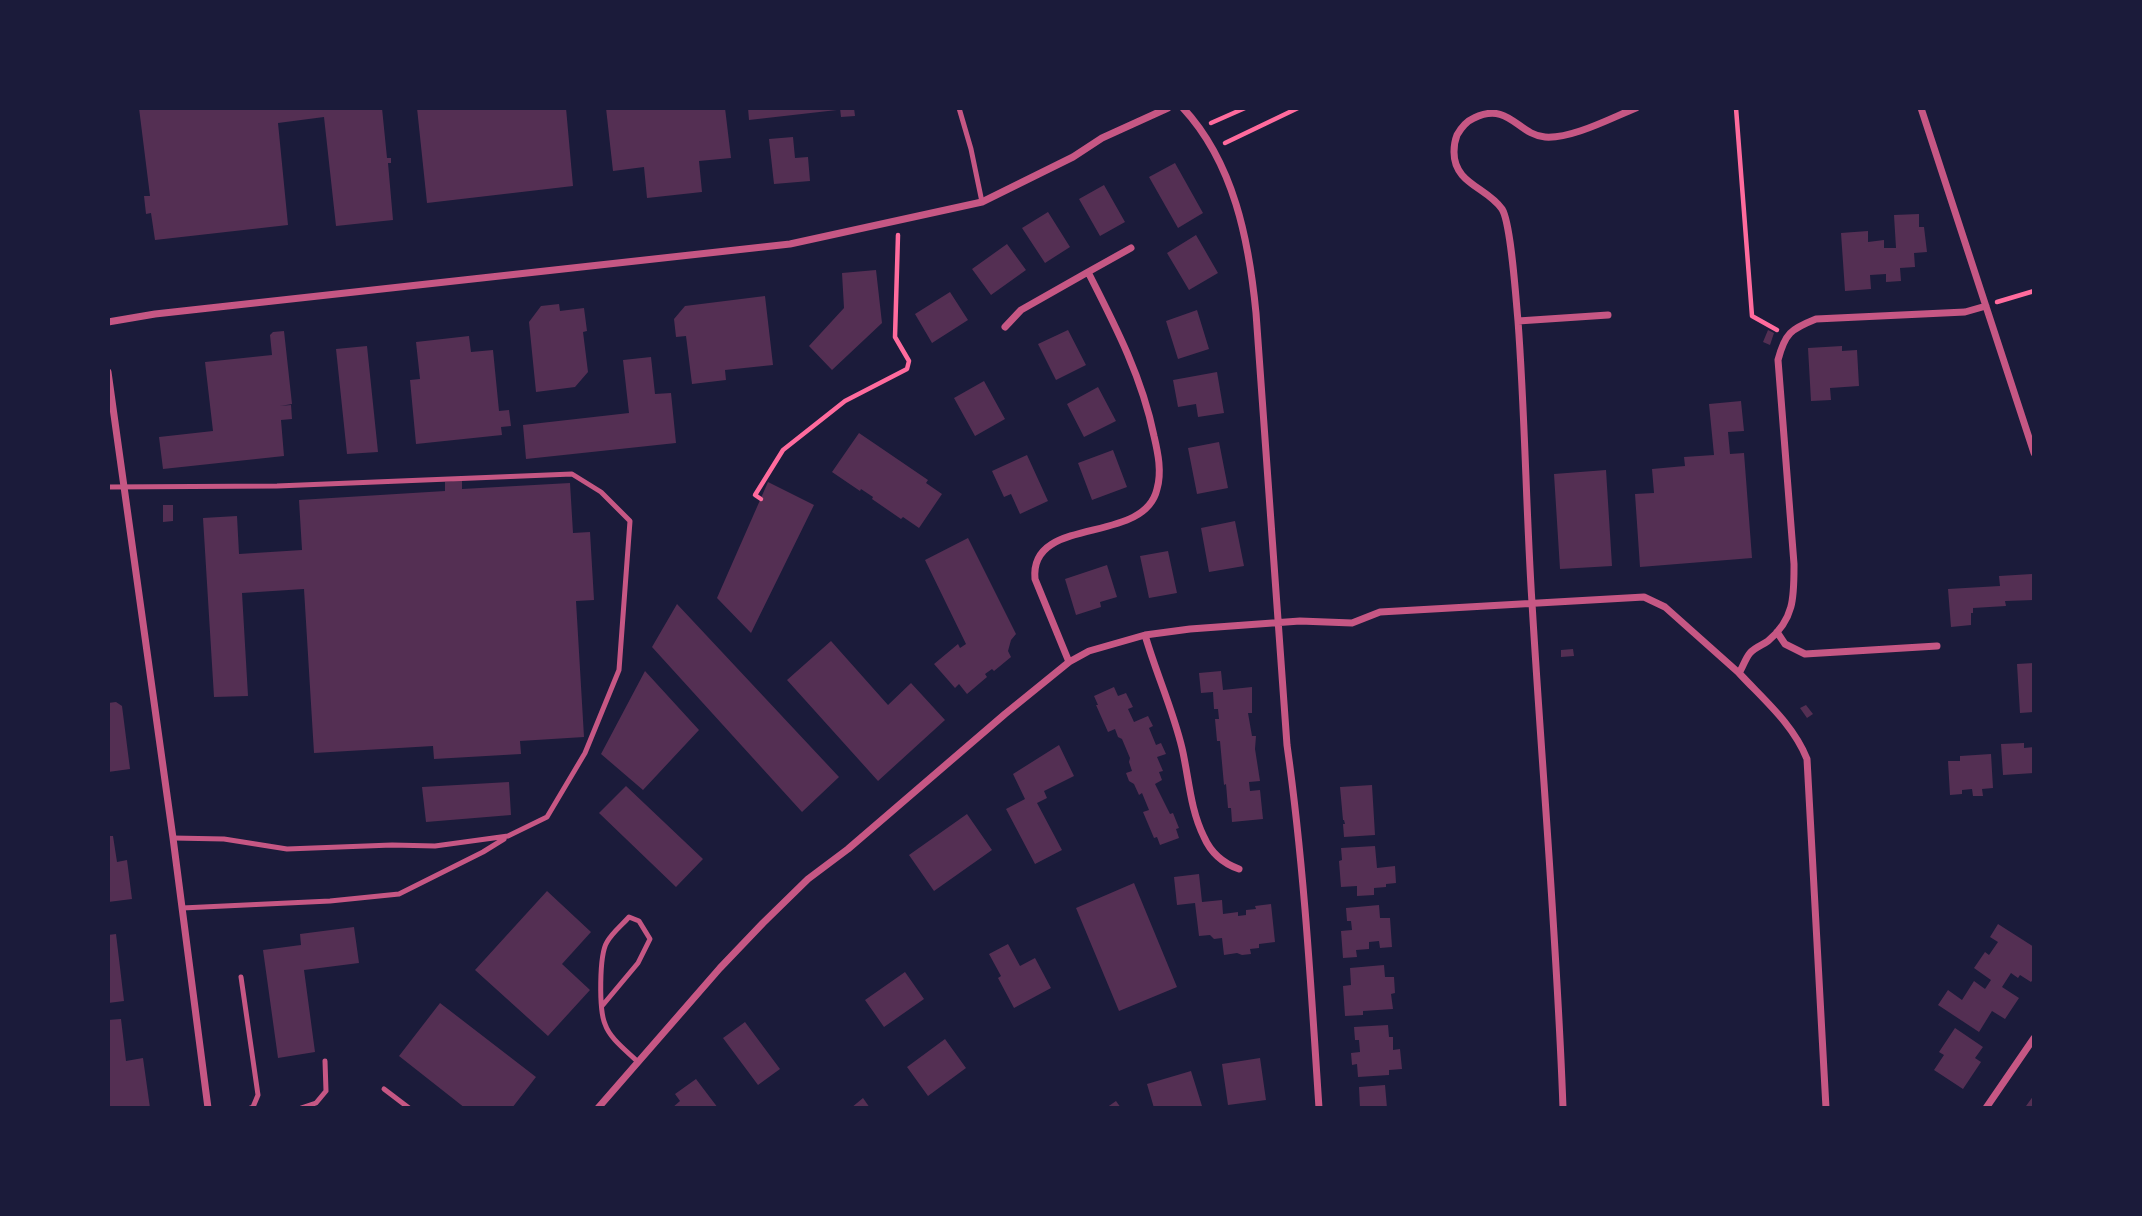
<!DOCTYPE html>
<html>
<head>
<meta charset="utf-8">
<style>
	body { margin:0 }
	#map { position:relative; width:2142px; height:1216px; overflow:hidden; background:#1b1b3a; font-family:"Alegreya Sans",sans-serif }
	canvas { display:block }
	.frame { position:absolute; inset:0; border:110px solid #1b1b3a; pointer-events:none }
</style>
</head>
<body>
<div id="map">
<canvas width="2142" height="1216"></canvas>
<div class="frame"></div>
</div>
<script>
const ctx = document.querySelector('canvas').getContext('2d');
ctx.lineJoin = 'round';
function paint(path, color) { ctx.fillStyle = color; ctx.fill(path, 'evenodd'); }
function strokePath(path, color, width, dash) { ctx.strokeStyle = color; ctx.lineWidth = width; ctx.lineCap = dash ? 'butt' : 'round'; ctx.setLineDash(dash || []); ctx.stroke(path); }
paint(new Path2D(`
	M 139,108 L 382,108 L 387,158 L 391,158 L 391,163 L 388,163 L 393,220 L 336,226 L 324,117 L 278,123 L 288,225 L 155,240 L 151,213 L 146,214 L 144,196 L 150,196 Z
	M 417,108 L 566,108 L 573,186 L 427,203 Z
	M 606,108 L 725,108 L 731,158 L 699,161 L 702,192 L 647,198 L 644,167 L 613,171 Z
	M 748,108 L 837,108 L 837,110 L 749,120 Z
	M 840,108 L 854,108 L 855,116 L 841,117 Z
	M 793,137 L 795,158 L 808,157 L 810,181 L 774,184 L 769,139 Z
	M 1175,163 L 1203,213 L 1178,228 L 1149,177 Z
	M 1104,185 L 1125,222 L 1100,236 L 1079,199 Z
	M 1048,212 L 1070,247 L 1045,263 L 1022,228 Z
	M 1919,214 L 1919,227 L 1924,227 L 1927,252 L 1914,253 L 1915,267 L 1900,268 L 1901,281 L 1886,282 L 1886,274 L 1870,275 L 1871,289 L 1845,291 L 1841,233 L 1868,231 L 1868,242 L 1884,240 L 1884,248 L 1896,248 L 1894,215 Z
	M 1196,235 L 1218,273 L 1189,290 L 1167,253 Z
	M 1007,244 L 1026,270 L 991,295 L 972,269 Z
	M 876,270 L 882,323 L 832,370 L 809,346 L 844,308 L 842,273 Z
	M 950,292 L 968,320 L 932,343 L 915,314 Z
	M 765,296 L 773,365 L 725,370 L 726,380 L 692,384 L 686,336 L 676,337 L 674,319 L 685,306 Z
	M 559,304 L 560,311 L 584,308 L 587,331 L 583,332 L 588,372 L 575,387 L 536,392 L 529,322 L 541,306 Z
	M 1197,310 L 1209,349 L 1178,359 L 1166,321 Z
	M 1068,330 L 1086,365 L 1056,380 L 1038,344 Z
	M 1768,330 L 1774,333 L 1770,345 L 1763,342 Z
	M 284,331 L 292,404 L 280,406 L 291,405 L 292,419 L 281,420 L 284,456 L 163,469 L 159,437 L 213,431 L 205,362 L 272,355 L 270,335 L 273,332 Z
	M 469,336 L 471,352 L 493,350 L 499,411 L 509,410 L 511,426 L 501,427 L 502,435 L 416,444 L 410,380 L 420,379 L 416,342 Z
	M 367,346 L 378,452 L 347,454 L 336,349 Z
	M 1842,346 L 1842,351 L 1857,350 L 1859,386 L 1830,388 L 1831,400 L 1811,401 L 1808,348 Z
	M 651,357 L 655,394 L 671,393 L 676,443 L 526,459 L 523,425 L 629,413 L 623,360 Z
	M 1217,372 L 1224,413 L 1198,417 L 1196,404 L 1178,407 L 1173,380 Z
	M 984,381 L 1005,419 L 975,436 L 954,398 Z
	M 1098,387 L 1116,421 L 1084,437 L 1067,404 Z
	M 1741,401 L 1744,431 L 1728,432 L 1730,454 L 1744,453 L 1752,558 L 1640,567 L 1635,494 L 1654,493 L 1652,469 L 1685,466 L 1684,457 L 1714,455 L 1709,404 Z
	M 859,433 L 928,480 L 926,483 L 942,494 L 919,528 L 903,517 L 901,519 L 872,499 L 873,497 L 861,489 L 860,491 L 832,472 Z
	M 1219,442 L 1228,488 L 1197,494 L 1188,448 Z
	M 1113,450 L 1127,487 L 1092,500 L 1078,463 Z
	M 1027,455 L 1048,501 L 1020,514 L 1011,494 L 1004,497 L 992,471 Z
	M 1606,470 L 1612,566 L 1560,569 L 1554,474 Z
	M 462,480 L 462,489 L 570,483 L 573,533 L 590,532 L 594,600 L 576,601 L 584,737 L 520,741 L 521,754 L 434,759 L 433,746 L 314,753 L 304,589 L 242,593 L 248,696 L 214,697 L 203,518 L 237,516 L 239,554 L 302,550 L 299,500 L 445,491 L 445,482 Z
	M 768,482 L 814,505 L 751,633 L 717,598 Z
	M 163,505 L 173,505 L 173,521 L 163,522 Z
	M 1235,521 L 1244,566 L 1209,572 L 1201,528 Z
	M 968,538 L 1016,634 L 1011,640 L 1008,651 L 1011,657 L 994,671 L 992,669 L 985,674 L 987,677 L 967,694 L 959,684 L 955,688 L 934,664 L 958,644 L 960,648 L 966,644 L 925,560 Z
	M 1168,551 L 1177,593 L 1149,598 L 1140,556 Z
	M 1107,565 L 1117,597 L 1100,602 L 1101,607 L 1076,615 L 1065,579 Z
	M 2032,574 L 2034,600 L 2005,601 L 2006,606 L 1973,608 L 1973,613 L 1971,613 L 1971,625 L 1951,627 L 1948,589 L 2000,586 L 1999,576 Z
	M 677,604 L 839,777 L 802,812 L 652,647 Z
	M 831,641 L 888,705 L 911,683 L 945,720 L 878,781 L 787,680 Z
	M 1573,649 L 1574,656 L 1561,657 L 1561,650 Z
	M 2034,663 L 2034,712 L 2020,713 L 2017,664 Z
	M 645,671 L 699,730 L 643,790 L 601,754 Z
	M 1221,671 L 1223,690 L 1252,687 L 1252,713 L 1248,713 L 1252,736 L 1256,736 L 1255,749 L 1260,781 L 1249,782 L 1250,791 L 1260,790 L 1263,819 L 1232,822 L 1231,808 L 1228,808 L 1226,784 L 1224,785 L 1220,741 L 1217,741 L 1215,719 L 1219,719 L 1218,709 L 1214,709 L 1213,692 L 1201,693 L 1199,673 Z
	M 1114,687 L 1118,696 L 1126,693 L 1133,707 L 1128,709 L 1134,722 L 1148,716 L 1153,726 L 1149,728 L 1156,745 L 1161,743 L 1166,754 L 1157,757 L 1163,771 L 1159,772 L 1162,780 L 1155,784 L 1170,814 L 1173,813 L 1179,828 L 1176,829 L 1179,838 L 1160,845 L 1157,837 L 1154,838 L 1143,812 L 1149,810 L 1142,793 L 1139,795 L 1134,784 L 1129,781 L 1126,773 L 1132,771 L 1129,762 L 1130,758 L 1122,739 L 1118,737 L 1115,729 L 1108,732 L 1096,705 L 1098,705 L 1094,696 Z
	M 116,702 L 122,706 L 130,769 L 108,772 L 108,703 Z
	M 1806,705 L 1813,714 L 1807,718 L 1800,708 Z
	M 2024,743 L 2024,748 L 2034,747 L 2034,773 L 2003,775 L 2001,744 Z
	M 1059,745 L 1074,776 L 1044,791 L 1047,798 L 1037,803 L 1062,850 L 1035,864 L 1006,809 L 1025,799 L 1013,774 Z
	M 1991,754 L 1993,788 L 1982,789 L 1983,796 L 1973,796 L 1972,789 L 1962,790 L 1962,794 L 1950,795 L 1948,761 L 1960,761 L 1960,756 Z
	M 509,782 L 511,815 L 426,822 L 422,787 Z
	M 1372,785 L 1375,835 L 1344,837 L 1343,824 L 1345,824 L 1344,820 L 1343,820 L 1340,787 Z
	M 626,786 L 703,859 L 676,887 L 599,813 Z
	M 967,814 L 992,850 L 934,891 L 909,855 Z
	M 108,836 L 113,836 L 117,862 L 127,860 L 132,899 L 108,902 Z
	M 1375,846 L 1377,868 L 1395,866 L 1396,883 L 1386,884 L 1386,887 L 1374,888 L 1374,895 L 1357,896 L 1357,886 L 1341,887 L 1339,861 L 1342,860 L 1341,848 Z
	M 1199,874 L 1202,902 L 1222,900 L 1223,914 L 1238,912 L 1238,916 L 1246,915 L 1246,910 L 1256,909 L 1255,906 L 1271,904 L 1275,942 L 1259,944 L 1259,948 L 1250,949 L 1251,954 L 1242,955 L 1237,953 L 1224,955 L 1222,938 L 1214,939 L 1210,935 L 1199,936 L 1195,903 L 1177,905 L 1174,877 Z
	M 1134,883 L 1177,987 L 1119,1011 L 1076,908 Z
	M 547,891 L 591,932 L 562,964 L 590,990 L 548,1036 L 475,970 Z
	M 1379,905 L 1380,918 L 1390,918 L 1392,947 L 1380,948 L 1379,941 L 1369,942 L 1369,949 L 1356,950 L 1357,957 L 1343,958 L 1341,931 L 1352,930 L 1351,921 L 1347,921 L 1346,908 Z
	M 1998,924 L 2034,947 L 2034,978 L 2031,982 L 2020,975 L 2018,978 L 2011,973 L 2002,987 L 2019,998 L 2005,1019 L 1992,1011 L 1979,1032 L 1938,1005 L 1948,990 L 1962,1000 L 1974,981 L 1985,989 L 1991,980 L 1974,968 L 1985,952 L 1989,955 L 1998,942 L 1990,937 Z
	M 354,927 L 359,963 L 304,970 L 315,1052 L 278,1058 L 263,950 L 301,945 L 300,934 Z
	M 116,934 L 124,1001 L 108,1003 L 108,935 Z
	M 1008,944 L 1020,966 L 1035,958 L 1051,988 L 1014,1008 L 998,978 L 1001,976 L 989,954 Z
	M 1384,965 L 1385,977 L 1394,977 L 1395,993 L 1391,994 L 1393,1009 L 1363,1011 L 1363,1015 L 1345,1016 L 1343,986 L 1351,985 L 1350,968 Z
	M 905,972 L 924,999 L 884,1027 L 865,1000 Z
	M 440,1003 L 536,1077 L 512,1108 L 465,1108 L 399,1056 Z
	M 121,1019 L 126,1061 L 143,1058 L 150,1108 L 108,1108 L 108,1020 Z
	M 745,1022 L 780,1069 L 758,1085 L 723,1038 Z
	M 1388,1025 L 1389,1037 L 1393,1037 L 1393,1050 L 1400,1049 L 1402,1069 L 1389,1070 L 1389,1075 L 1358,1077 L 1357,1064 L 1352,1065 L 1351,1053 L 1360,1052 L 1359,1040 L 1355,1040 L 1354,1027 Z
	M 1955,1028 L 1983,1047 L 1975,1058 L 1981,1062 L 1963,1089 L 1934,1070 L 1944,1055 L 1939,1052 Z
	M 945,1039 L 966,1068 L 928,1096 L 907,1067 Z
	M 1260,1058 L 1266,1100 L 1228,1105 L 1222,1064 Z
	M 1191,1071 L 1202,1106 L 1196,1108 L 1154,1108 L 1147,1084 Z
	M 696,1079 L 718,1108 L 672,1108 L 680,1101 L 675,1094 Z
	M 1385,1085 L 1387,1108 L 1360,1108 L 1359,1087 Z
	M 2034,1095 L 2034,1108 L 2029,1108 L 2026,1106 Z
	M 863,1098 L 870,1108 L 851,1108 Z
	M 1116,1101 L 1121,1108 L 1106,1108 Z`), '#542f53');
strokePath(new Path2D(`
	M 1736,108 L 1752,316 L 1777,330
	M 1211,123 L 1245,108
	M 1225,143 L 1298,108
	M 1997,302 L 2034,291
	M 761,499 L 755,495 L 783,450 L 845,401 L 907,369 L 909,361 L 895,337 L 898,235`), '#ff6b9d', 4.5);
strokePath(new Path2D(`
	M 959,108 L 971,149 L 982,202
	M 108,487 L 277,486 L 572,474 L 601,492 L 630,521 L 619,670 L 585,753 L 547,817 L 508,836 L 435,846 L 392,845 L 287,849 L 224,839 L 173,838
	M 182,908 L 330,901 L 399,894 L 483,852 L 504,839
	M 241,977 L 258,1095 L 253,1107 L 250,1108
	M 602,1006 L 638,963 L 650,939 L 639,921 L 629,917 C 622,925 612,933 607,942 C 599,955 599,1010 605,1024 C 610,1039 627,1051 638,1062
	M 384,1089 L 409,1108
	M 301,1108 L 316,1103 L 326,1091 L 325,1061`), '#c65784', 5);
strokePath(new Path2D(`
	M 1183,108 C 1234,163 1249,241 1256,313 L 1287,745 C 1304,865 1311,987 1319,1108
	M 1921,108 L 2034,453
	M 1088,272 L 1131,248
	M 1518,321 L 1608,315
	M 108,322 L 155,314 L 790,244 L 982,202 L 1073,157 L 1102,138 L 1168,108
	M 1005,327 L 1021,310 L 1088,272 C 1115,325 1142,377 1154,436 C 1158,453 1162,472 1157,489 C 1144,546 1029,514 1035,579 L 1069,662
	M 108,372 L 173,838 L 208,1108
	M 1777,632 L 1785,644 L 1805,654 L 1937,646
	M 1145,635 C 1156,673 1173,710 1182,748 C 1189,778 1190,809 1204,837 C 1211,853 1222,863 1239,869
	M 598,1108 L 720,968 L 763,923 L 808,879 L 848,849 L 1005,714 L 1069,662 L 1089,651 L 1145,635 L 1190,629 L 1300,621 L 1352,623 L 1380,612 L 1644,597 L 1665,607 L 1739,673
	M 1563,1108 C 1557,939 1542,771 1532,603 C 1526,510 1525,415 1518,321 C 1516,300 1511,223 1502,209 C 1487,187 1454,184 1454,152 C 1454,147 1455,140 1457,135 C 1461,128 1467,121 1474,118 C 1509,101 1518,135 1545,137 C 1572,139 1611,118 1636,108
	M 1826,1108 L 1807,759 C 1793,724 1764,700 1739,673 C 1743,667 1745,659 1750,653 C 1755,647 1763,645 1768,641 C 1795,619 1794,595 1794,564 L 1778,360 C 1785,333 1791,329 1816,319 L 1965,312 L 1986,306
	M 1986,1108 L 2034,1038`), '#c65784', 7);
</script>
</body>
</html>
